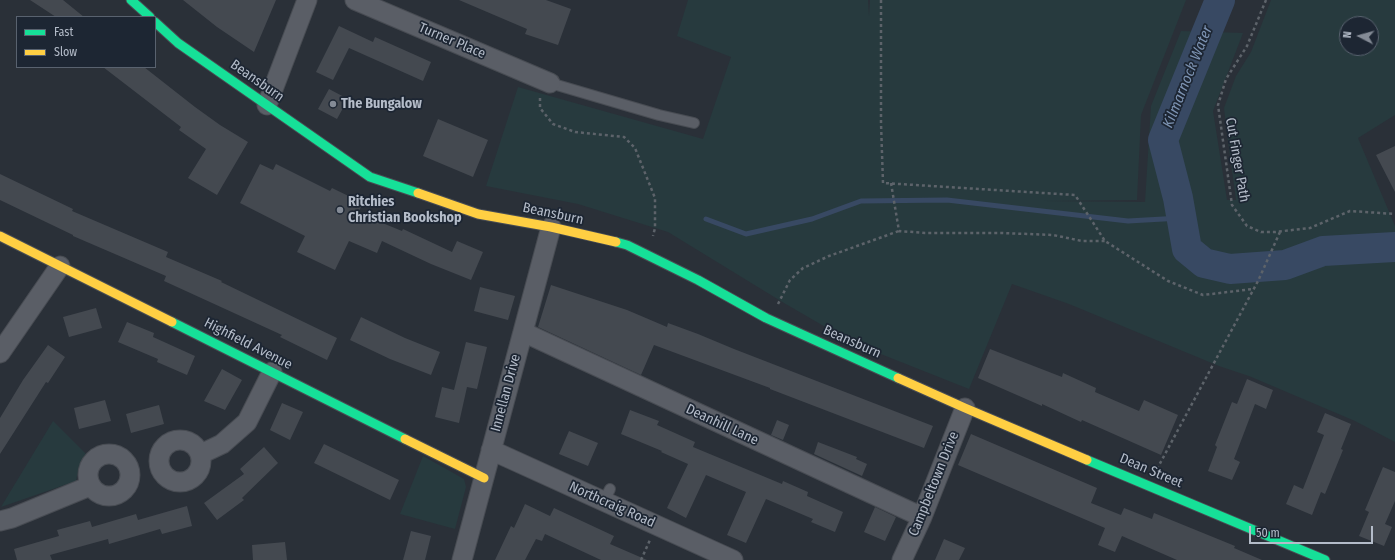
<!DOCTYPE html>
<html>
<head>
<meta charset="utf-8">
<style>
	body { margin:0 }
	#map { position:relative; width:1395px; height:560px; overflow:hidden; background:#2a3038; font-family:"Fira Sans Condensed",sans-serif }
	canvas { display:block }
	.legend { position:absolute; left:16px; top:16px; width:140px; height:52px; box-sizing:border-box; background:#1d2633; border:1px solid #59626f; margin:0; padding:5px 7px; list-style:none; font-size:12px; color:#b4bcc9 }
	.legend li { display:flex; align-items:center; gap:8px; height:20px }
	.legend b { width:20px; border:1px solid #59626f }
	.north { position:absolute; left:1339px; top:16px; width:40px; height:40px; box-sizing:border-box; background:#1d2633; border:1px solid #59626f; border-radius:50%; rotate:276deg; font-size:11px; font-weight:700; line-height:16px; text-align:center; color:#b4bcc9 }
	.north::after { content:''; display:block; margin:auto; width:14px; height:18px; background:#848b96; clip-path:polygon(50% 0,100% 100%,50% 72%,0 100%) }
	.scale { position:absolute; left:1249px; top:526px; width:124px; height:18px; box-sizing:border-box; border:2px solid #b4bcc9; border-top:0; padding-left:5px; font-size:12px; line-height:14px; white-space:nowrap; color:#b4bcc9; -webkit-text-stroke:3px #1d2633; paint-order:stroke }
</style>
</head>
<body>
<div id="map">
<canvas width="1395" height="560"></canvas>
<ul class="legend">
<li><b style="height:5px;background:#16e098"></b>Fast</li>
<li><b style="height:5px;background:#ffcf43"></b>Slow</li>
</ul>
<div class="north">N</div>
<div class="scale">50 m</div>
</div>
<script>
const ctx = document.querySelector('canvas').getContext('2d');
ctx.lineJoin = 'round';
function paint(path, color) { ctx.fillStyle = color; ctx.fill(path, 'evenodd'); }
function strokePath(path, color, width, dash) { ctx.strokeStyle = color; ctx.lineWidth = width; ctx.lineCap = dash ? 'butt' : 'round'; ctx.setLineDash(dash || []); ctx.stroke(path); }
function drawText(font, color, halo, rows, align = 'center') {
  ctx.font = font + ' "Fira Sans Condensed",sans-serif'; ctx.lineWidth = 3.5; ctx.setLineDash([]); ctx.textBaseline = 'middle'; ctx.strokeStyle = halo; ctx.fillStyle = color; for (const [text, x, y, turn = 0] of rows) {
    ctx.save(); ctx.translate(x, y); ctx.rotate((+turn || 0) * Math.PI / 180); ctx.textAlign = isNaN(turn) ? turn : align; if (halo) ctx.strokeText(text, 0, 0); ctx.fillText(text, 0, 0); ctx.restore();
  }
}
paint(new Path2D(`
	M 688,0 L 868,0 L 869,16 L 870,0 L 1186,0 L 1141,115 L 1137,200 L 1044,201 L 1145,202 L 1151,106 L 1181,31 L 1243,33 L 1213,111 L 1227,200 L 1236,200 L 1227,134 L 1224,108 L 1236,76 L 1251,52 L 1271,0 L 1395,0 L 1395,115 L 1358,138 L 1395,226 L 1395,442 L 1355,421 L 1249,376 L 1219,366 L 1069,304 L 1012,284 L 969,389 L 853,343 L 784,303 L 668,232 L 578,204 L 486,186 L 518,87 L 703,139 L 731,57 L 677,36 ZM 1347,24 L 1371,24 L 1371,48 L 1347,48 Z
	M 53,421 L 86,454 L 79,466 L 76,481 L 1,507 Z
	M 423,456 L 464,479 L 466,487 L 455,529 L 400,514 Z`), '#273a3e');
strokePath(new Path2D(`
	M 706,219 L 746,234 L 812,219 L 861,201 L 947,200 L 1128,221 L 1181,218`), '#384963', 5);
strokePath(new Path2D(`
	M 1220,0 L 1163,140 L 1178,198 L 1187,249 L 1204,263 L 1230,269 L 1285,265 L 1323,251 L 1395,247`), '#384963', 30);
paint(new Path2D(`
	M 30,0 L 63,0 L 84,17 L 56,17 Z
	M 183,0 L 276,0 L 254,52 L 217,27 Z
	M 459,0 L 546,0 L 571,9 L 558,45 L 525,34 L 527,29 Z
	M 339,26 L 373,42 L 375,37 L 431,62 L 423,81 L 349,48 L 333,80 L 316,72 Z
	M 103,67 L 144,67 L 195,107 L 220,125 L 248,142 L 217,195 L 188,178 L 206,149 L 179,130 L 181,127 Z
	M 329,89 L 348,99 L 337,119 L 318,109 Z
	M 438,119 L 488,140 L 473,177 L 423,156 Z
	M 1395,146 L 1395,192 L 1376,155 Z
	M 260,164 L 273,170 L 276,164 L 330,191 L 332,188 L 363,203 L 358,213 L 402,231 L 403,229 L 452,252 L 457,241 L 483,252 L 471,280 L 431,264 L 382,241 L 377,253 L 349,241 L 335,270 L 297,252 L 305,236 L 240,203 Z
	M 0,174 L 73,209 L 72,211 L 168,252 L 166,257 L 222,281 L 221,282 L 337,338 L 327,360 L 280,337 L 282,335 L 164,281 L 166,276 L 73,236 L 73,235 L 0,200 Z
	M 551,285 L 627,310 L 667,327 L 668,323 L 698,334 L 734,349 L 933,426 L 924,448 L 770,389 L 770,388 L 654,345 L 641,375 L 538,327 Z
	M 480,287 L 515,296 L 508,320 L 474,311 Z
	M 96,308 L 102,328 L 69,337 L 63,317 Z
	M 361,317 L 405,338 L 440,352 L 431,375 L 390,359 L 350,340 Z
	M 127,322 L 154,333 L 153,337 L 195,356 L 187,375 L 157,362 L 158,359 L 118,342 Z
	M 466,342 L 487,347 L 477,389 L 467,387 L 459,423 L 435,417 L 442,387 L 454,390 Z
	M 48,345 L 65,357 L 48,383 L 46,382 L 0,454 L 0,418 L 23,380 Z
	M 990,349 L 1062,377 L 1063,373 L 1096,388 L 1095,392 L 1139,411 L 1144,400 L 1178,415 L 1161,455 L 1082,420 L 1081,422 L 1042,404 L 1042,406 L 978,378 Z
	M 222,369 L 242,380 L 225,410 L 204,401 Z
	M 1247,379 L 1273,390 L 1266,409 L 1255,404 L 1234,459 L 1240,462 L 1232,480 L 1208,471 L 1217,447 L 1215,445 L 1232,402 L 1237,404 Z
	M 105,400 L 111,421 L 79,429 L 74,408 Z
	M 282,403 L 303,412 L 290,440 L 270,430 Z
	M 159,405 L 164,424 L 131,433 L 126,414 Z
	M 630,410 L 659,421 L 657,425 L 695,442 L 693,447 L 782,484 L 783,481 L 808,492 L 807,496 L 843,512 L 835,532 L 811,522 L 813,519 L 766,499 L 746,543 L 727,535 L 746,492 L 706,475 L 686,518 L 667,508 L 688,464 L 661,452 L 662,451 L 621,434 Z
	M 1325,413 L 1351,424 L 1341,449 L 1343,450 L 1325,494 L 1321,492 L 1312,515 L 1286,504 L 1294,485 L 1303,489 L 1324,435 L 1317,432 Z
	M 777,420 L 789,425 L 783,440 L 771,435 Z
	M 569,431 L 598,443 L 588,466 L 559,454 Z
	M 971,434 L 1097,488 L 1091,503 L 1121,515 L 1124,508 L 1152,519 L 1154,513 L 1235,546 L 1234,548 L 1262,560 L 1177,560 L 1122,536 L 1115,552 L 1098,545 L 1105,528 L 958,465 Z
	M 818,442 L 857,457 L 856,459 L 867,464 L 862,476 L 814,454 Z
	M 324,444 L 399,480 L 390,500 L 314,463 Z
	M 264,447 L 278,463 L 242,498 L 244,500 L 217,520 L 204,503 L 244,474 L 240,469 Z
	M 1383,467 L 1395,472 L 1395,501 L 1385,524 L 1392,527 L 1384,546 L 1359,536 L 1369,512 L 1365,510 Z
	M 525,504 L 550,516 L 554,508 L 614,536 L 610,544 L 647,560 L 601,560 L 545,534 L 542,541 L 536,539 L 525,560 L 495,560 L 511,526 L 514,528 Z
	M 187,506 L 192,526 L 162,534 L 160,529 L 109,544 L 108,539 L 50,555 L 52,560 L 17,560 L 14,549 L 59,536 L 57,530 L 90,521 L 92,527 L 136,514 L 138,520 Z
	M 875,507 L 896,517 L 885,541 L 864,532 Z
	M 411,531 L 431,536 L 425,560 L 403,560 Z
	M 944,539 L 965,548 L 959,560 L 935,560 Z
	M 285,542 L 287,560 L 253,560 L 252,545 Z`), '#444950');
const lane = new Path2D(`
	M 550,83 L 659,115 L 694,123
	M 604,501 L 610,489`);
const street = new Path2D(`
	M 355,0 L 550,83
	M 267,105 L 307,0
	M 523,332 L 922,517
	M 0,353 L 60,266
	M159 461a21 21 0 1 1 42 0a21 21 0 1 1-42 0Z
	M 491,450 L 733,560
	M88 475a21 21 0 1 1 42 0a21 21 0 1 1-42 0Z
	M 201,454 L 222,444 L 247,422 L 272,372
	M 0,521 L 12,518 L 90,486
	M 462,560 L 551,227
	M 902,560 L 922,517 L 965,408`);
const fast = new Path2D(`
	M 131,0 L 150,17
	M 155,22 L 178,43 L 370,177 L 418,193
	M 616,242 L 627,245 L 698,280 L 766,318 L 898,378
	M 172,322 L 405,439
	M 1087,460 L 1325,560`);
const slow = new Path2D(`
	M 418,193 L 478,214 L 551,227 L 616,242
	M 0,236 L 172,322
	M 898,378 L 965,408 L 1087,460
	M 405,439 L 484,478`);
strokePath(lane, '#484c53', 12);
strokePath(street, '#484c53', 21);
strokePath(fast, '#484c53', 11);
strokePath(slow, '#484c53', 11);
strokePath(new Path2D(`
	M 881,0 L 881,123 L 883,183 L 1075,195 L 1105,241 L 1168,281 L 1203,295 L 1253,289
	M 1266,0 L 1247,46 L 1226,79 L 1218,105 L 1232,205 L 1247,226 L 1261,232 L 1275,232 L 1310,228 L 1350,211 L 1395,214
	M 540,98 L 540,108 L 553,124 L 575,132 L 624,137 L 635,148 L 655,198 L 655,228 L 653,236
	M 891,183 L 899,231 L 925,233 L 1002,233 L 1053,235 L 1082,241 L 1105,241
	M 778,304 L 790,280 L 803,268 L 829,256 L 899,231
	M 1157,469 L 1258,281 L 1280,232
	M 641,560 L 650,540`), '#5d636a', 2.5, [3, 3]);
strokePath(lane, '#5a5e66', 10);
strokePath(street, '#5a5e66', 19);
strokePath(fast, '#16e098', 9);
strokePath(slow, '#ffcf43', 9);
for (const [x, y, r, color] of [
	[333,104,4,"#848b96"],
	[340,210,4,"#848b96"]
]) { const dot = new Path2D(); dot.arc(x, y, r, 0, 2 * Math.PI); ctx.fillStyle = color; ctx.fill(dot); strokePath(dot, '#1d2633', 1.5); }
drawText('14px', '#b4bcc9', '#1d2633', [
	["Turner Place",452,41,23],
	["Beansburn",257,81,35],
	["Cut Finger Path",1237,160,80],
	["Beansburn",553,214,12],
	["Beansburn",852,342,24],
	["Highfield Avenue",248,344,27],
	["Innellan Drive",506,393,-75],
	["Deanhill Lane",722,425,25],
	["Dean Street",1151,471,23],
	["Campbeltown Drive",934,484,-68],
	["Northcraig Road",612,505,24]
]);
drawText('bold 14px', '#b4bcc9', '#1d2633', [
	["The Bungalow",341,104],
	["Ritchies",348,202],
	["Christian Bookshop",348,218]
], 'left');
drawText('italic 15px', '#7c92b1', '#1d2633', [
	["Kilmarnock Water",1188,77,-68]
]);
</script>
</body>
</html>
